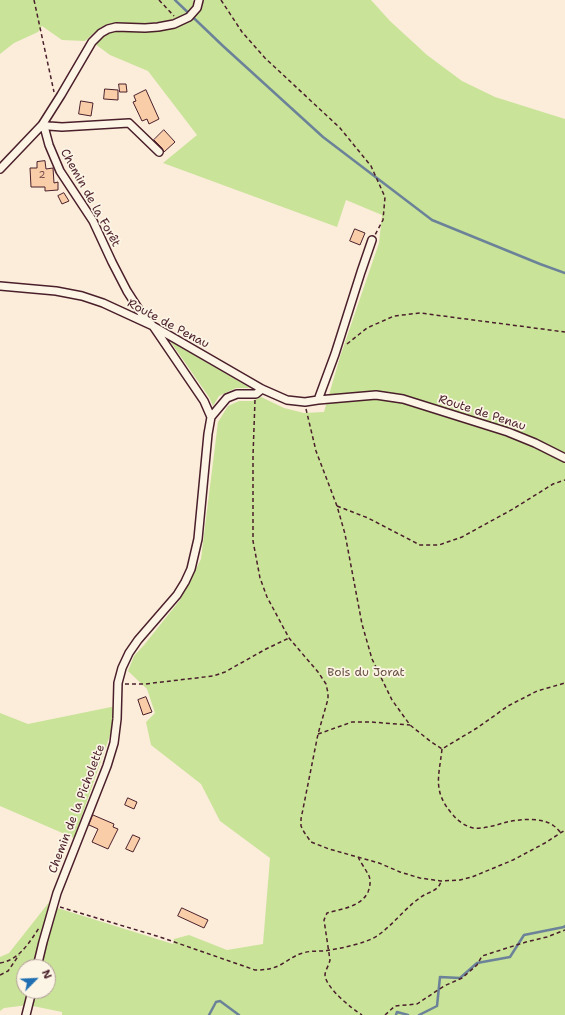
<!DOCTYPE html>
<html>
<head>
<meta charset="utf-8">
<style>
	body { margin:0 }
	#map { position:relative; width:565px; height:1015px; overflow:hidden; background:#fbedd9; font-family:"Shantell Sans",sans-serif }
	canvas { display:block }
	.north { position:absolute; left:16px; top:959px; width:40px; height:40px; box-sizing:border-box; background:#fcf5e5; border:1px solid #b59f9b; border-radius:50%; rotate:66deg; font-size:11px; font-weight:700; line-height:16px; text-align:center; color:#4a1f2b }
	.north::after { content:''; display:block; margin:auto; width:14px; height:18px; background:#1f6fb2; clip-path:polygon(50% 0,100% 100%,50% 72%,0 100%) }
</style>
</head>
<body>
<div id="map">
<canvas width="565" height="1015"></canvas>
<div class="north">N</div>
</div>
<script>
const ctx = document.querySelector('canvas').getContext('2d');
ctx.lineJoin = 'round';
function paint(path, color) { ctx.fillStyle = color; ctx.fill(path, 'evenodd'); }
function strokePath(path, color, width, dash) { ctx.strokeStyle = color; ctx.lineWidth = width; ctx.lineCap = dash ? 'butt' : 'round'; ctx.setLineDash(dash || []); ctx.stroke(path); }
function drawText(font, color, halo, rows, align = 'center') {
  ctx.font = font + ' "Shantell Sans",sans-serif'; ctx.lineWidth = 3.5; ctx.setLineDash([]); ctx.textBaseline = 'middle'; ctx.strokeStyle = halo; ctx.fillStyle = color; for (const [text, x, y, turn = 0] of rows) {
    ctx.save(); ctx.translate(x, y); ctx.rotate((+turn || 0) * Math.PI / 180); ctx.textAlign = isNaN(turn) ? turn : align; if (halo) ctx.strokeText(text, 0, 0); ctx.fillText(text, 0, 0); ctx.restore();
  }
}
paint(new Path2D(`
	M 0,0 L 192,0 L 202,8 L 204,0 L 371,0 L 390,21 L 427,55 L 462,81 L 495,97 L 565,119 L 565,1015 L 62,1015 L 62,1012 L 28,1005 L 4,1008 L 0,1011 L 0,957 L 9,953 L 54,896 L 51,906 L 173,944 L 174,939 L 189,935 L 227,950 L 263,944 L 270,858 L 220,821 L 201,784 L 151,745 L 146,722 L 155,713 L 147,689 L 128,671 L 134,656 L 144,645 L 180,600 L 201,559 L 218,422 L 228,406 L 239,401 L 252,401 L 261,397 L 284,408 L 304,413 L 324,412 L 340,357 L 379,243 L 382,215 L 346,200 L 337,227 L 163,163 L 197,135 L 148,71 L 110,55 L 95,44 C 99,40 104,35 110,32 C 116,30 122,31 129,31 C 144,31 172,33 184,23 L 179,17 C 164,23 148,23 132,23 C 124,23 116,22 108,24 C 99,27 92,35 85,41 L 62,40 L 42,26 L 38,32 L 14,43 L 0,54 ZM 24,967 L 48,967 L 48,991 L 24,991 Z
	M 170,341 L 250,388 L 236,388 L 219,396 L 213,406 L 209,397 Z
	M 116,706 L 116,718 L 74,838 L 0,806 L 0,713 L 28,724 Z`), '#c9e399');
strokePath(new Path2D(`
	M 175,0 L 223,46 L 323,137 L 432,220 L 540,264 L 565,273
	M 209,1015 L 216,1002 L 220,1001 L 239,1015
	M 396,1015 L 397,1012 L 408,1015
	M 419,1015 L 437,1006 L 440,977 L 460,978 L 477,963 L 510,957 L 524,935 L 564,927 L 565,926`), '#6b8299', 2.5);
const building = new Path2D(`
	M 119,84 L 126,84 L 127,92 L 120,92 Z
	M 105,89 L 118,90 L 118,100 L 104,99 Z
	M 146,90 L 159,119 L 149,124 L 147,119 L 142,121 L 133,102 L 136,101 L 134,96 Z
	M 81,101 L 93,103 L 91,116 L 79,114 Z
	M 164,130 L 175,142 L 164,152 L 162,148 L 154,140 Z
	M 45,161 L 46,169 L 53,168 L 54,183 L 58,182 L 58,190 L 45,191 L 45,187 L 31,187 L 30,168 L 37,168 L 37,162 Z
	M 64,193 L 69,201 L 62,204 L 58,196 Z
	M 355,229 L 365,233 L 360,245 L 350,241 Z
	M 146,697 L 152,712 L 143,715 L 138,700 Z
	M 128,798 L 137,802 L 134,809 L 125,805 Z
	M 93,815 L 114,824 L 113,827 L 118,829 L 108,849 L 92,842 L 98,829 L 89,825 Z
	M 133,835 L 140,838 L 133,852 L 126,849 Z
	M 182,908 L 208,920 L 204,928 L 178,916 Z`);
paint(building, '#f8cda7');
strokePath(building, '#4a1f2b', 1);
const street = new Path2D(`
	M 42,125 L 45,130 L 49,145 L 60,171 L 93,221 L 112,262 L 127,291 L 145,319 L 153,326 L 204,401 L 211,417
	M 42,125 L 49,126 L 62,127 L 129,123 L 159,152
	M 0,169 L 42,125 L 61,95 L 92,42 L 101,33 L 108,29 L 116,27 L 145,28 L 158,27 L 174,24 L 189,17 L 197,8 L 199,0
	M 0,286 L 56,291 L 82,296 L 103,303 L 153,326 L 262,389 L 287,400 L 305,402 L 318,400 L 335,354 L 361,272 L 372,240
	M 318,400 L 376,395 L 403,399 L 508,432 L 535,443 L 565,458
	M 37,967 L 43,942 L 57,893 L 107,766 L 114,743 L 117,719 L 118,683 L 122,668 L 129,653 L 138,640 L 177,595 L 185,582 L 191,569 L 198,539 L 208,434 L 211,417 L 227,398 L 237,394 L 256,394 L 262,389
	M 26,1015 L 32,991`);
strokePath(street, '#4a1f2b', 10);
strokePath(new Path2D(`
	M 34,0 L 54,92
	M 159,0 L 174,16
	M 221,0 L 242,32 L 265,58 L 340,128 L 371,166 L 385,197 L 383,220 L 375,235
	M 347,344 L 367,328 L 394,316 L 420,313 L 565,332
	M 255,400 L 253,456 L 253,541 L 260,578 L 267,597 L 289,638 L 318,672 L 326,684 L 328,693 L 328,699 L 318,734 L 301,819 L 301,826 L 304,832 L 311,842 L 329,849 L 379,863 L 400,872 L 420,878 L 441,881 L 460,880 L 472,877 L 513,860 L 545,843 L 565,830
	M 306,409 L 316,451 L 337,506 L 345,534 L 362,624 L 372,659 L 392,700 L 410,725 L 430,741 L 442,749 L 477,728 L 508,706 L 537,691 L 565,683
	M 337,506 L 368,518 L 420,545 L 439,545 L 462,537 L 513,509 L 553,484 L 565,480
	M 125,684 L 145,684 L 213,676 L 225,672 L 266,649 L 289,638
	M 318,734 L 352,722 L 371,722 L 410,725
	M 442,749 C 439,777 432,791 453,815 C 458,821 465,826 473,828 C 484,829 496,825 507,822 C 520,819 543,817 554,826 C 557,828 559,831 561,833
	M 358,857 C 361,863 366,870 369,876 C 371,881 370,887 368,892 C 361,907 341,909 327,913 L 324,920 L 330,960 C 329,965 325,971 325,975 C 326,988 351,1008 362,1015
	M 60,907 L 160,937 L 255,970 C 265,970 273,969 282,964 C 289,960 295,955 303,953 C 312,950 321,952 330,950 C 343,948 366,943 377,936 C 393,925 405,908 421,897 C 428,892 439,891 441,881
	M 0,963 C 19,960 29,943 39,928
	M 0,975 L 8,971 L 19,955
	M 385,1015 L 395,1006 L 417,1004 L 444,986 L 462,978 L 477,965 L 482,956 L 526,942 L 547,937 L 565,930`), '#4a1f2b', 1.5, [4, 3]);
strokePath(street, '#fcf5e5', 7);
drawText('10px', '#764a4a', null, [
	["2",42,175]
]);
drawText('12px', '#4a1f2b', '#fcf5e5', [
	["Chemin de la Forêt",90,198,61],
	["Route de Penau",168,324,28],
	["Route de Penau",482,413,18],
	["Chemin de la Picholette",77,809,-69]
]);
drawText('12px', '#6a5046', '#fcf5e5', [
	["Bois du Jorat",366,673]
]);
</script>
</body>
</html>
